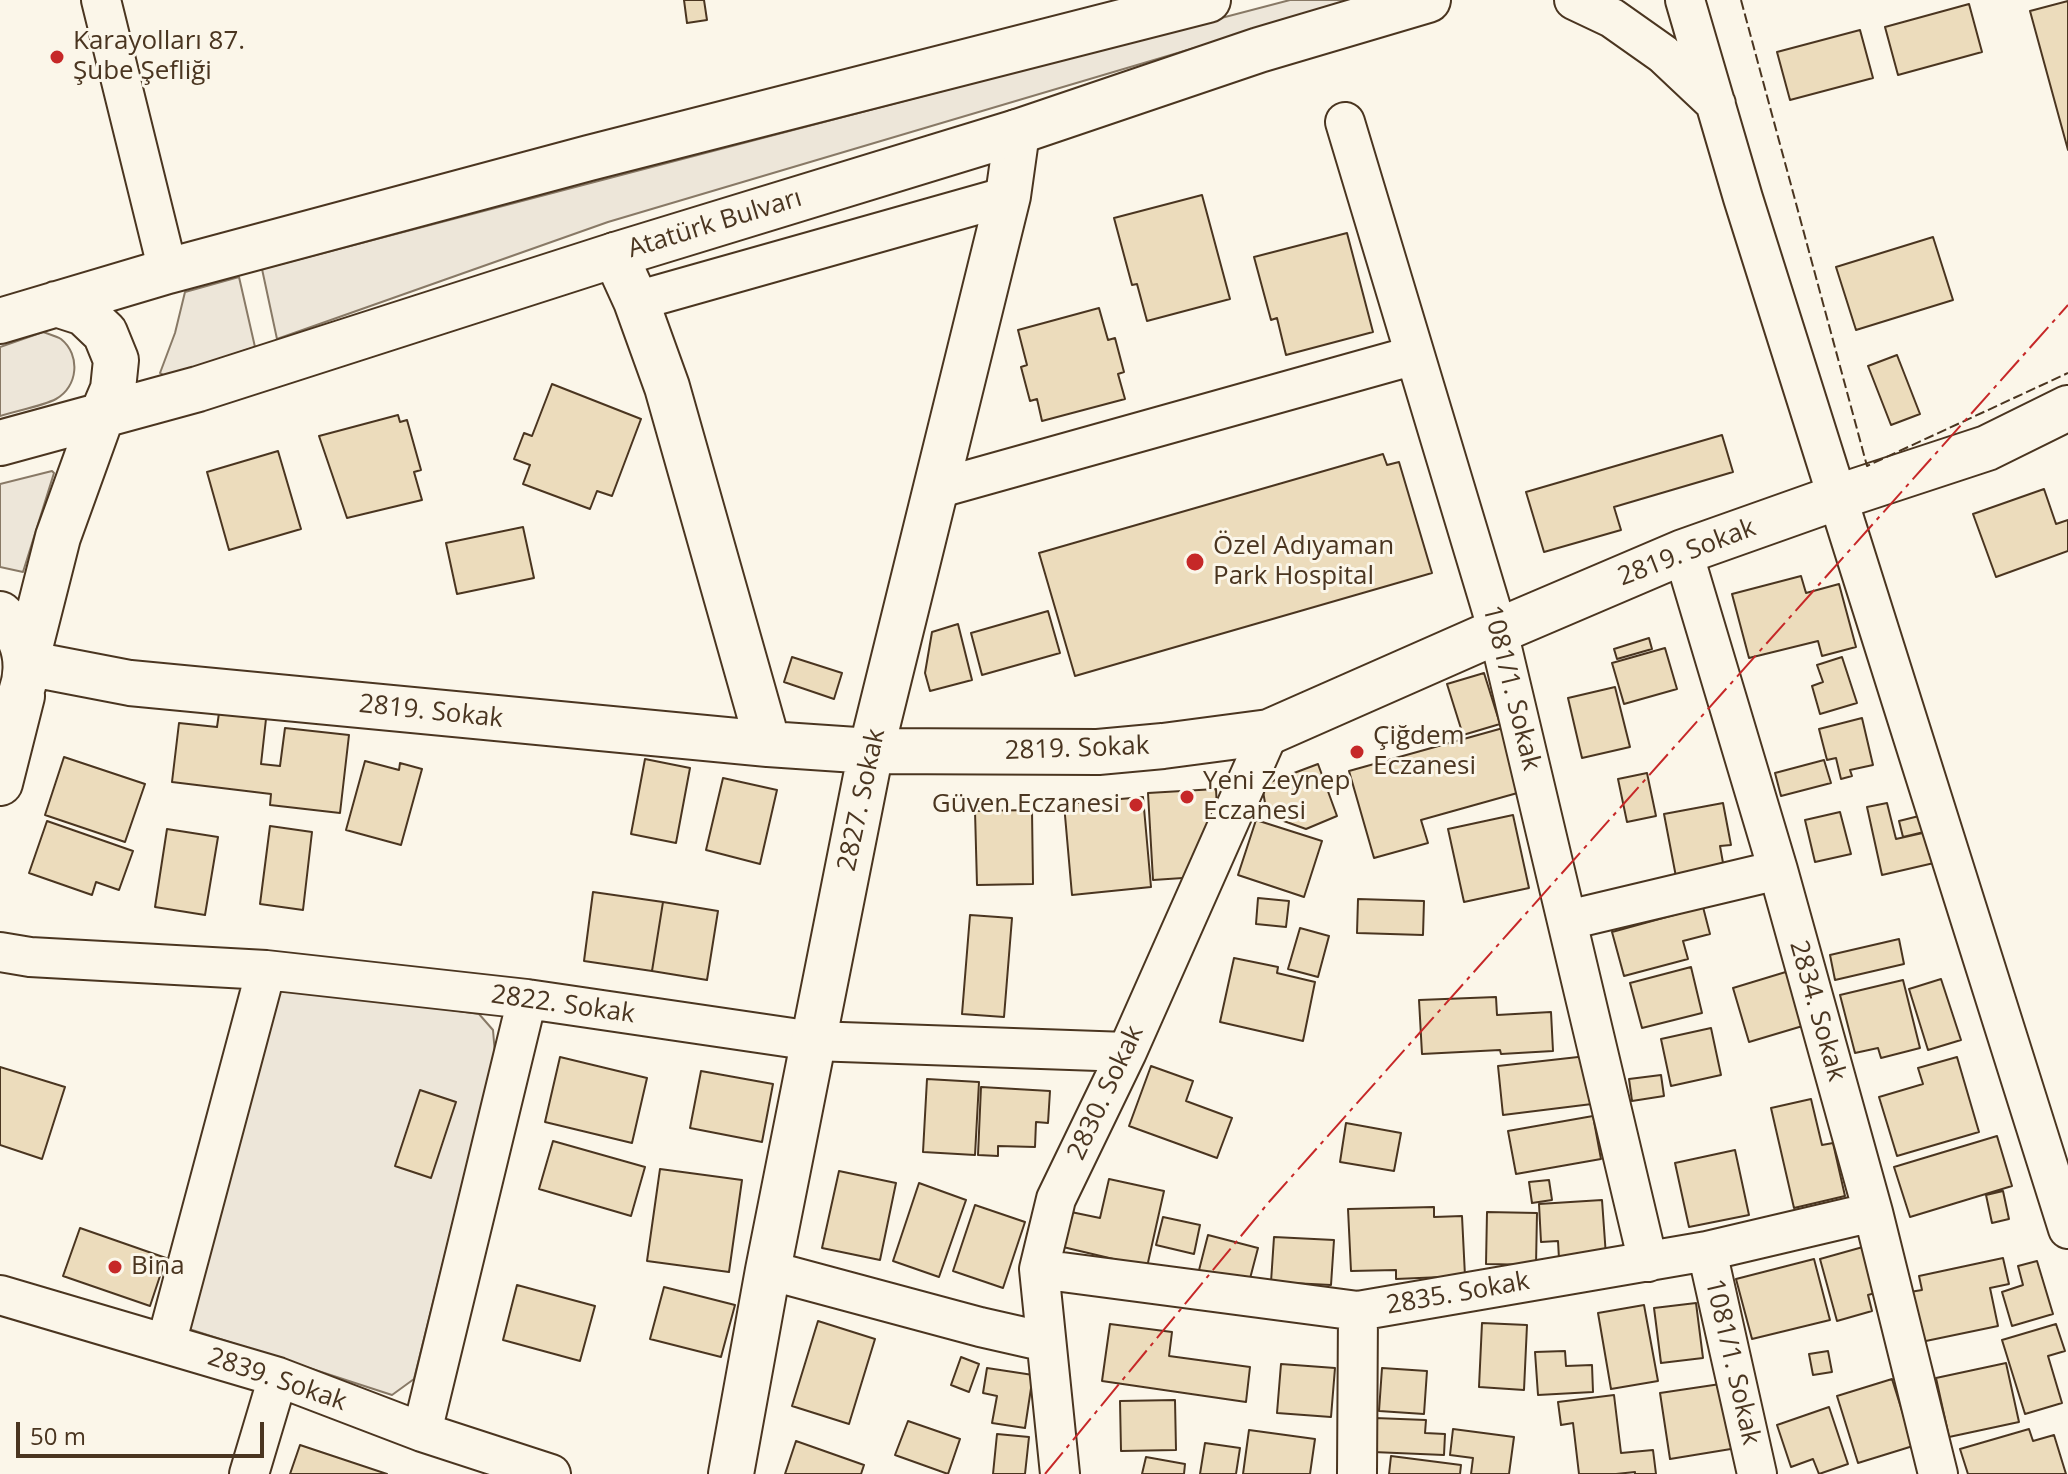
<!DOCTYPE html>
<html>
<head>
<meta charset="utf-8">
<style>
	body { margin:0 }
	#map { position:relative; width:2068px; height:1474px; overflow:hidden; background:#fbf6e9; font-family:"Open Sans",sans-serif }
	canvas { display:block }
	.scale { position:absolute; left:16px; top:1422px; width:248px; height:36px; box-sizing:border-box; border:4px solid #4a3520; border-top:0; padding-left:10px; font-size:24px; line-height:28px; white-space:nowrap; color:#4a3520; -webkit-text-stroke:6px #fbf6e9; paint-order:stroke }
</style>
</head>
<body>
<div id="map">
<canvas width="2068" height="1474"></canvas>
<div class="scale">50 m</div>
</div>
<script>
const ctx = document.querySelector('canvas').getContext('2d');
ctx.lineJoin = 'round';
function paint(path, color) { ctx.fillStyle = color; ctx.fill(path, 'evenodd'); }
function strokePath(path, color, width, dash) { ctx.strokeStyle = color; ctx.lineWidth = width; ctx.lineCap = dash ? 'butt' : 'round'; ctx.setLineDash(dash || []); ctx.stroke(path); }
function drawText(font, color, halo, rows, align = 'center') {
  ctx.font = font + ' "Open Sans",sans-serif'; ctx.lineWidth = 6; ctx.setLineDash([]); ctx.textBaseline = 'middle'; ctx.strokeStyle = halo; ctx.fillStyle = color; for (const [text, x, y, turn = 0] of rows) {
    ctx.save(); ctx.translate(x, y); ctx.rotate((+turn || 0) * Math.PI / 180); ctx.textAlign = isNaN(turn) ? turn : align; if (halo) ctx.strokeText(text, 0, 0); ctx.fillText(text, 0, 0); ctx.restore();
  }
}
const green = new Path2D(`
	M 1290,0 L 1356,0 L 608,222 L 277,339 L 262,269 Z
	M 239,277 L 255,347 L 167,377 L 160,373 L 175,333 L 185,292 Z
	M 43,332 C 48,334 56,336 61,339 C 81,355 78,387 56,399 C 43,406 15,411 0,416 L 0,347 Z
	M 52,471 L 54,473 L 23,572 L 0,567 L 0,484 Z
	M 273,984 L 479,1014 L 493,1030 L 495,1054 L 414,1379 L 392,1395 L 186,1328 Z`);
paint(green, '#ede6d9');
strokePath(green, '#887966', 2);
const building = new Path2D(`
	M 684,0 L 704,0 L 707,20 L 687,23 Z
	M 2068,1 L 2068,150 L 2030,11 Z
	M 1969,4 L 1982,52 L 1898,75 L 1885,27 Z
	M 1860,30 L 1873,78 L 1790,100 L 1777,52 Z
	M 1202,195 L 1230,299 L 1147,321 L 1137,284 L 1132,285 L 1114,218 Z
	M 1347,233 L 1373,332 L 1286,355 L 1277,318 L 1271,320 L 1254,257 Z
	M 1933,237 L 1953,300 L 1856,330 L 1836,267 Z
	M 1099,308 L 1108,340 L 1115,338 L 1124,372 L 1118,374 L 1125,399 L 1042,421 L 1037,399 L 1030,401 L 1021,367 L 1027,365 L 1018,330 Z
	M 1897,355 L 1920,414 L 1891,425 L 1868,366 Z
	M 552,384 L 641,419 L 612,496 L 597,491 L 590,509 L 523,484 L 530,465 L 514,459 L 524,433 L 532,436 Z
	M 398,415 L 400,422 L 407,420 L 421,470 L 414,472 L 422,500 L 347,518 L 319,436 Z
	M 1722,435 L 1733,472 L 1614,507 L 1621,530 L 1544,552 L 1526,492 Z
	M 278,451 L 301,529 L 229,550 L 207,472 Z
	M 1383,454 L 1387,465 L 1399,462 L 1432,573 L 1075,676 L 1039,553 Z
	M 2044,489 L 2056,524 L 2068,520 L 2068,551 L 1996,577 L 1973,514 Z
	M 523,527 L 534,578 L 457,594 L 446,543 Z
	M 1801,576 L 1806,593 L 1839,584 L 1856,647 L 1822,656 L 1818,641 L 1749,658 L 1732,594 Z
	M 1048,611 L 1060,653 L 982,675 L 971,633 Z
	M 958,624 L 972,680 L 930,691 L 925,673 L 932,632 Z
	M 1649,638 L 1652,649 L 1617,659 L 1614,649 Z
	M 1665,648 L 1677,689 L 1624,704 L 1612,663 Z
	M 792,657 L 842,673 L 834,699 L 784,682 Z
	M 1842,657 L 1857,703 L 1820,714 L 1812,686 L 1823,682 L 1817,665 Z
	M 1484,673 L 1500,724 L 1463,735 L 1447,684 Z
	M 1615,687 L 1630,747 L 1582,758 L 1568,698 Z
	M 219,713 L 266,719 L 261,764 L 280,766 L 285,728 L 349,735 L 340,813 L 270,805 L 271,794 L 172,782 L 179,723 L 217,727 Z
	M 1862,718 L 1873,765 L 1850,770 L 1852,776 L 1841,779 L 1836,758 L 1827,760 L 1819,729 Z
	M 1503,728 L 1521,792 L 1421,820 L 1428,843 L 1374,858 L 1349,771 Z
	M 64,757 L 145,784 L 125,842 L 45,815 Z
	M 645,759 L 690,768 L 676,843 L 631,834 Z
	M 1824,760 L 1831,783 L 1781,796 L 1775,773 Z
	M 365,761 L 399,770 L 400,763 L 422,769 L 401,845 L 346,830 Z
	M 1318,764 L 1337,816 L 1306,829 L 1267,815 L 1262,785 Z
	M 1647,773 L 1656,816 L 1627,822 L 1618,779 Z
	M 723,778 L 777,790 L 760,864 L 706,850 Z
	M 1216,789 L 1218,827 L 1198,877 L 1153,880 L 1148,793 Z
	M 1143,797 L 1151,887 L 1072,895 L 1064,804 Z
	M 1723,803 L 1731,845 L 1720,846 L 1725,874 L 1677,882 L 1664,814 Z
	M 1887,803 L 1896,839 L 1927,832 L 1934,863 L 1882,875 L 1867,807 Z
	M 1032,810 L 1033,884 L 977,885 L 975,811 Z
	M 1840,812 L 1851,854 L 1815,862 L 1805,820 Z
	M 1513,815 L 1529,888 L 1464,902 L 1448,829 Z
	M 1919,816 L 1924,832 L 1903,837 L 1899,821 Z
	M 1256,820 L 1322,841 L 1304,897 L 1238,875 Z
	M 47,821 L 133,851 L 119,890 L 96,882 L 92,895 L 29,873 Z
	M 270,826 L 312,832 L 303,910 L 260,904 Z
	M 167,829 L 218,837 L 205,915 L 155,907 Z
	M 593,892 L 663,902 L 652,971 L 584,961 Z
	M 1258,898 L 1289,901 L 1286,927 L 1256,924 Z
	M 1358,899 L 1424,901 L 1423,935 L 1357,933 Z
	M 663,902 L 718,911 L 707,980 L 652,971 Z
	M 1703,907 L 1710,934 L 1683,941 L 1688,959 L 1624,976 L 1612,932 Z
	M 970,915 L 1012,918 L 1004,1017 L 962,1014 Z
	M 1300,928 L 1329,936 L 1318,977 L 1288,969 Z
	M 1899,939 L 1904,964 L 1835,980 L 1830,955 Z
	M 1234,958 L 1278,967 L 1277,973 L 1315,982 L 1303,1041 L 1220,1022 Z
	M 1691,967 L 1702,1013 L 1642,1028 L 1630,983 Z
	M 1789,971 L 1806,1025 L 1749,1042 L 1733,988 Z
	M 1941,979 L 1961,1040 L 1928,1050 L 1909,989 Z
	M 1903,980 L 1920,1048 L 1881,1058 L 1878,1048 L 1855,1053 L 1840,995 Z
	M 1496,997 L 1497,1015 L 1551,1012 L 1553,1051 L 1501,1054 L 1500,1050 L 1422,1054 L 1419,1000 Z
	M 1711,1028 L 1721,1075 L 1671,1086 L 1661,1039 Z
	M 1587,1056 L 1592,1104 L 1503,1115 L 1498,1066 Z
	M 560,1057 L 647,1078 L 632,1143 L 545,1122 Z
	M 1957,1057 L 1979,1132 L 1897,1156 L 1879,1097 L 1923,1084 L 1918,1068 Z
	M 1151,1066 L 1193,1081 L 1186,1101 L 1232,1118 L 1217,1158 L 1129,1126 Z
	M 0,1067 L 65,1087 L 42,1159 L 0,1145 Z
	M 701,1071 L 773,1084 L 762,1142 L 690,1128 Z
	M 1661,1075 L 1664,1096 L 1632,1101 L 1629,1079 Z
	M 927,1079 L 979,1082 L 975,1155 L 923,1152 Z
	M 981,1087 L 1050,1091 L 1048,1123 L 1036,1122 L 1035,1147 L 998,1146 L 998,1156 L 978,1155 Z
	M 420,1090 L 456,1102 L 431,1178 L 395,1166 Z
	M 1811,1099 L 1822,1145 L 1833,1143 L 1845,1196 L 1794,1208 L 1771,1108 Z
	M 1593,1116 L 1601,1159 L 1516,1174 L 1508,1131 Z
	M 1346,1123 L 1401,1133 L 1394,1171 L 1340,1162 Z
	M 1997,1136 L 2012,1186 L 1910,1217 L 1894,1167 Z
	M 553,1141 L 645,1167 L 631,1216 L 539,1189 Z
	M 1735,1150 L 1749,1215 L 1689,1227 L 1675,1163 Z
	M 660,1169 L 742,1180 L 729,1272 L 647,1261 Z
	M 839,1171 L 896,1183 L 880,1260 L 822,1248 Z
	M 1109,1179 L 1164,1191 L 1147,1267 L 1063,1247 L 1071,1212 L 1100,1218 Z
	M 1549,1180 L 1552,1200 L 1532,1203 L 1529,1182 Z
	M 919,1183 L 966,1200 L 939,1277 L 893,1261 Z
	M 2003,1191 L 2009,1219 L 1992,1223 L 1986,1195 Z
	M 1602,1200 L 1606,1256 L 1559,1259 L 1558,1241 L 1541,1242 L 1539,1204 Z
	M 975,1205 L 1025,1222 L 1003,1288 L 953,1271 Z
	M 1434,1207 L 1434,1217 L 1462,1216 L 1465,1276 L 1396,1279 L 1396,1270 L 1351,1271 L 1348,1209 Z
	M 1487,1212 L 1537,1213 L 1536,1265 L 1486,1264 Z
	M 1163,1217 L 1200,1225 L 1194,1254 L 1156,1245 Z
	M 80,1228 L 166,1258 L 150,1306 L 63,1276 Z
	M 1208,1235 L 1258,1248 L 1247,1290 L 1197,1278 Z
	M 1274,1237 L 1334,1240 L 1331,1285 L 1271,1282 Z
	M 1870,1245 L 1882,1291 L 1868,1295 L 1872,1311 L 1837,1321 L 1820,1259 Z
	M 2003,1258 L 2009,1284 L 1990,1288 L 1998,1326 L 1921,1342 L 1910,1292 L 1922,1290 L 1919,1276 Z
	M 1814,1259 L 1830,1320 L 1752,1339 L 1736,1279 Z
	M 2037,1261 L 2053,1314 L 2012,1326 L 2002,1292 L 2023,1285 L 2018,1266 Z
	M 517,1285 L 595,1306 L 580,1361 L 503,1340 Z
	M 664,1287 L 735,1305 L 721,1357 L 650,1339 Z
	M 1696,1303 L 1703,1358 L 1661,1363 L 1654,1308 Z
	M 1644,1305 L 1658,1381 L 1611,1389 L 1598,1313 Z
	M 818,1321 L 875,1339 L 849,1424 L 792,1406 Z
	M 1482,1323 L 1527,1325 L 1524,1390 L 1479,1387 Z
	M 1110,1324 L 1172,1332 L 1169,1356 L 1250,1367 L 1246,1402 L 1102,1381 Z
	M 2056,1324 L 2065,1351 L 2048,1356 L 2062,1403 L 2025,1414 L 2002,1340 Z
	M 1565,1351 L 1566,1366 L 1592,1365 L 1593,1392 L 1538,1395 L 1535,1352 Z
	M 1828,1351 L 1832,1372 L 1813,1375 L 1809,1354 Z
	M 961,1357 L 979,1364 L 969,1392 L 951,1385 Z
	M 2006,1363 L 2019,1422 L 1949,1437 L 1936,1378 Z
	M 1281,1364 L 1335,1368 L 1331,1417 L 1277,1413 Z
	M 987,1368 L 1033,1375 L 1025,1428 L 992,1423 L 997,1396 L 983,1393 Z
	M 1382,1368 L 1427,1371 L 1424,1414 L 1379,1411 Z
	M 1892,1379 L 1913,1446 L 1858,1463 L 1837,1396 Z
	M 1727,1383 L 1737,1448 L 1670,1459 L 1660,1393 Z
	M 1614,1395 L 1621,1453 L 1653,1450 L 1656,1474 L 1635,1474 L 1635,1472 L 1616,1474 L 1579,1474 L 1573,1423 L 1561,1425 L 1558,1402 Z
	M 1175,1400 L 1176,1450 L 1121,1451 L 1120,1401 Z
	M 1829,1407 L 1848,1464 L 1819,1474 L 1813,1459 L 1791,1467 L 1777,1425 Z
	M 1375,1418 L 1426,1420 L 1425,1433 L 1445,1434 L 1444,1455 L 1373,1452 Z
	M 908,1421 L 960,1439 L 948,1474 L 895,1455 Z
	M 1453,1429 L 1514,1437 L 1509,1474 L 1471,1474 L 1473,1458 L 1450,1455 Z
	M 2029,1429 L 2033,1441 L 2054,1435 L 2066,1474 L 1968,1474 L 1960,1449 Z
	M 1249,1430 L 1315,1439 L 1310,1474 L 1243,1474 Z
	M 997,1434 L 1029,1437 L 1025,1474 L 993,1474 Z
	M 796,1441 L 864,1465 L 861,1474 L 785,1474 Z
	M 1205,1443 L 1240,1448 L 1236,1474 L 1200,1474 Z
	M 300,1445 L 387,1474 L 290,1474 Z
	M 1391,1456 L 1461,1465 L 1460,1474 L 1389,1474 Z
	M 1146,1457 L 1185,1464 L 1184,1474 L 1142,1474 Z`);
paint(building, '#ecdcbc');
strokePath(building, '#4a3520', 2);
const minor = new Path2D(`
	M 101,0 L 168,271
	M 1574,0 L 1612,18 L 1663,54 L 1716,104
	M 1685,0 L 1743,198 L 2068,1229
	M 1345,122 L 1498,631 L 1648,1262
	M 636,301 L 1008,196
	M 936,489 L 1415,355
	M 1683,552 L 1778,870 L 1873,1212 L 1938,1474
	M 1568,920 L 1778,870
	M 0,952 L 30,957 L 266,970 L 527,999 L 813,1041 L 1127,1052
	M 1707,1251 L 1757,1474
	M 1039,1269 L 1358,1311 L 1707,1251 L 1873,1212
	M 768,1270 L 980,1327 L 1046,1342
	M 0,1295 L 278,1377 L 422,1432 L 551,1474
	M 166,1344 L 266,970
	M 422,1432 L 527,999
	M 249,1474 L 278,1377
	M 1060,1474 L 1039,1269 L 1056,1199 L 1127,1052 L 1269,732
	M 1357,1474 L 1358,1311`);
const major = new Path2D(`
	M 615,255 L 636,301 L 667,387 L 768,744
	M 0,614 C 36,643 32,694 0,724
	M 26,663 L 130,683 L 768,744 L 871,751 L 1098,752 L 1163,746 L 1269,732 L 1498,631 L 1683,552 L 1838,497 L 1987,448 L 2068,408
	M 0,783 L 22,696
	M 731,1474 L 768,1270 L 871,751 L 1008,196 L 1017,132`);
const highway = new Path2D(`
	M 0,321 L 168,271 L 589,158 L 1208,0
	M 0,443 L 198,389 L 615,255 L 1017,132 L 1259,50 L 1428,0
	M 26,663 L 58,537 L 102,415 L 113,389 L 116,360 L 105,333 L 84,313 L 56,304`);
strokePath(minor, '#4a3520', 42);
strokePath(major, '#4a3520', 48);
strokePath(highway, '#4a3520', 48);
strokePath(minor, '#fbf6e9', 38);
strokePath(major, '#fbf6e9', 44);
strokePath(highway, '#fbf6e9', 44);
strokePath(new Path2D(`
	M 1741,0 L 1867,466 L 2068,373`), '#4a3520', 2, [10, 4]);
strokePath(new Path2D(`
	M 1045,1474 L 1269,1202 L 2068,305`), '#c62828', 2, [28, 6, 4, 6]);
for (const [x, y, r, color] of [
	[57,57,8,"#c62828"],
	[1195,562,10,"#c62828"],
	[1357,752,8,"#c62828"],
	[1187,797,8,"#c62828"],
	[1136,805,8,"#c62828"],
	[115,1267,8,"#c62828"]
]) { const dot = new Path2D(); dot.arc(x, y, r, 0, 2 * Math.PI); ctx.fillStyle = color; ctx.fill(dot); strokePath(dot, '#fbf6e9', 3); }
drawText('26px', '#4a3520', '#fbf6e9', [
	["Karayolları 87.",73,42],
	["Şube Şefliği",73,72],
	["Özel Adıyaman",1213,547],
	["Park Hospital",1213,577],
	["Çiğdem",1373,737],
	["Eczanesi",1373,767],
	["Yeni Zeynep",1203,782],
	["Eczanesi",1203,812],
	["Güven Eczanesi",1120,805,"right"],
	["Bina",131,1267]
], 'left');
drawText('26px', '#4a3520', '#fbf6e9', [
	["Atatürk Bulvarı",715,224,-17],
	["2819. Sokak",1687,553,-21],
	["1081/1. Sokak",1511,688,76],
	["2819. Sokak",431,712,6],
	["2819. Sokak",1077,749,-2],
	["2827. Sokak",862,800,-78],
	["2822. Sokak",563,1005,8],
	["2834. Sokak",1817,1011,74],
	["2830. Sokak",1106,1093,-65],
	["2835. Sokak",1458,1294,-10],
	["1081/1. Sokak",1732,1362,77],
	["2839. Sokak",277,1380,19]
]);
</script>
</body>
</html>
